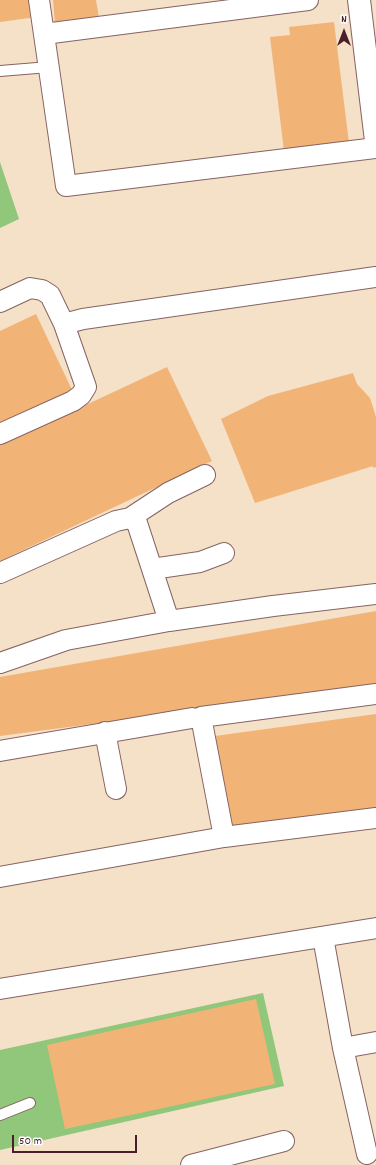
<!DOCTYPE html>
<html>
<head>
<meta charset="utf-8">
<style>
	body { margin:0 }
	#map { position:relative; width:376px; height:1165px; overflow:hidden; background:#f5e0c8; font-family:Dekko,sans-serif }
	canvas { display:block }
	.north { position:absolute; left:324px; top:12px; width:40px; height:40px; -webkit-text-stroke:3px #fff; paint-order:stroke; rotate:0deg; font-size:11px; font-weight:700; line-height:16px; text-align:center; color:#4a1f2b }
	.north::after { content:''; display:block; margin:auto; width:14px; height:18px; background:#4a1f2b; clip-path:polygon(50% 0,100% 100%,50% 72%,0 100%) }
	.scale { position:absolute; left:12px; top:1135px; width:125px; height:18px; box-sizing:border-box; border:2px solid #4a1f2b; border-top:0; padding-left:5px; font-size:12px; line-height:14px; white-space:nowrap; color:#4a1f2b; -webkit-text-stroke:3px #fff; paint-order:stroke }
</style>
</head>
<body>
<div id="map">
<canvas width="376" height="1165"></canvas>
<div class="north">N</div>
<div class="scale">50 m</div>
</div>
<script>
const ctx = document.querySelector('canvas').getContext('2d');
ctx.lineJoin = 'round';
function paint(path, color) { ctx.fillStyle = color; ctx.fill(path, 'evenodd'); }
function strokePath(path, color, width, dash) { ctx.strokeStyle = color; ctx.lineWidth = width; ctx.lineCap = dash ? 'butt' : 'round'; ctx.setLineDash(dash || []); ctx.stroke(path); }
paint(new Path2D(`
	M 0,162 L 19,219 L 0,228 Z
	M 263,993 L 284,1086 L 0,1150 L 0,1050 Z`), '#90c77a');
paint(new Path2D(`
	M 0,0 L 34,0 L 37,17 L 0,22 Z
	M 53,0 L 96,0 L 99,18 L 55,24 Z
	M 334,22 L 349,143 L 284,151 L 270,37 L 290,35 L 289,27 Z
	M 36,314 L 73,392 L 0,426 L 0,331 Z
	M 167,367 L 212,461 L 0,561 L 0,445 Z
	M 353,373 L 357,384 L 370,398 L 376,417 L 376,467 L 373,468 L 373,466 L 255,503 L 221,419 L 268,396 Z
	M 376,611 L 376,687 L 0,736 L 0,677 Z
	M 376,714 L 376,810 L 228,831 L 215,736 Z
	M 256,999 L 275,1084 L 65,1129 L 47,1045 Z`), '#f2b476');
const lane = new Path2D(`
	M 0,71 L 49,67
	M 0,1115 L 30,1103`);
const street = new Path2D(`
	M 39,0 L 66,186 L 376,148
	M 44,34 L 308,0
	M 0,302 L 30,288 L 42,290 L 50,295 L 64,324 L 86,387 L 81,395 L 73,401 L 0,434
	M 64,324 L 83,319 L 376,277
	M 130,518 L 137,523 L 169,621
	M 152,569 L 200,562 L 224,553
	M 0,573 L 116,521 L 130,518 L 168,493 L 205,475
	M 0,663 L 66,640 L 169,621 L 273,606 L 376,594
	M 105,732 L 116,789
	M 0,751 L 192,718
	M 224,837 L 201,717 L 376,694
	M 0,877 L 224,837 L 376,818
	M 323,937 L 343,1048 L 367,1154
	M 0,989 L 376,928
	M 343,1048 L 376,1042
	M 191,1165 L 284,1141`);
const secondary = new Path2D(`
	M 359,0 L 376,141`);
strokePath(lane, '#866362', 12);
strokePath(street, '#866362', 22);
strokePath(secondary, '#866362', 24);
strokePath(lane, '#fff', 10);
strokePath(street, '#fff', 20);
strokePath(secondary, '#fff', 22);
</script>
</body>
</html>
